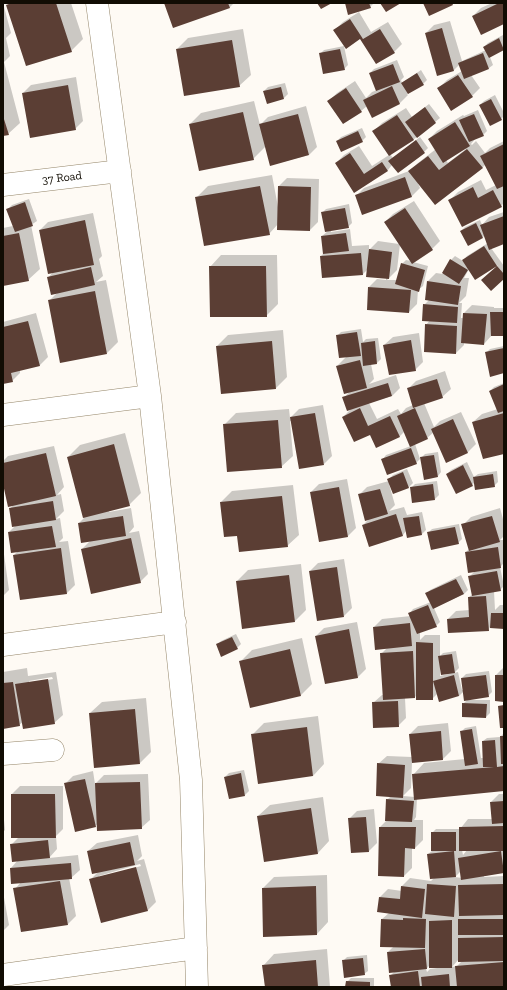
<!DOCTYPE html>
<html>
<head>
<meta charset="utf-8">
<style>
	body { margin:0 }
	#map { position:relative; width:507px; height:990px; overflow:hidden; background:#fefaf4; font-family:"Zilla Slab",serif }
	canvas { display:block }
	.frame { position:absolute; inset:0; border:4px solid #110c03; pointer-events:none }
</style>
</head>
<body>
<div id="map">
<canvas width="507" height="990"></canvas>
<div class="frame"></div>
</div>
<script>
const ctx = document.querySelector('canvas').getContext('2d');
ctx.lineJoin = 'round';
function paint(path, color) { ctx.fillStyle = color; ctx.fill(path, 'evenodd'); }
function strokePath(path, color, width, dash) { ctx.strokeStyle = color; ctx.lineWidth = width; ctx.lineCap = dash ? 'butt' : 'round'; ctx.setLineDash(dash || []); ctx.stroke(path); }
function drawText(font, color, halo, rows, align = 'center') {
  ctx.font = font + ' "Zilla Slab",serif'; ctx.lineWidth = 4; ctx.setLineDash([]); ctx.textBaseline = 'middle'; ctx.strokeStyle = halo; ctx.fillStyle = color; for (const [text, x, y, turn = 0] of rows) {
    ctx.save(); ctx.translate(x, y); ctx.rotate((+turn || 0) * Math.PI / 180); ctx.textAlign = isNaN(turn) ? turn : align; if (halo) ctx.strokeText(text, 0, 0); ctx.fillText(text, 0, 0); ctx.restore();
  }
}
paint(new Path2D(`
	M 3,3 L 11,33 L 6,38 L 10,56 L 4,62 L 20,123 L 8,134 L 3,135 Z
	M 9,3 L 71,3 L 83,39 L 71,51 L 8,5 Z
	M 165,3 L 234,3 L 229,8 Z
	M 346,3 L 374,3 L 370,7 Z
	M 492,3 L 504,3 L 504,23 L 473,16 L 481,8 Z
	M 359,12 L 371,32 L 388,22 L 402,44 L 394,52 L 361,38 L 335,30 L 343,22 Z
	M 450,21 L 462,61 L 486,50 L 484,47 L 488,43 L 503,35 L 504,37 L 504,49 L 490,57 L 493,65 L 489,68 L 471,75 L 480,88 L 472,96 L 439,88 L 447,80 L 462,71 L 460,64 L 454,70 L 438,75 L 426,33 L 434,25 Z
	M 243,29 L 251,75 L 239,86 L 177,49 L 188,38 Z
	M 344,46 L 348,65 L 344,69 L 320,54 L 324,50 Z
	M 397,60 L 404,77 L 401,80 L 402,83 L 421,70 L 427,80 L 423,84 L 407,94 L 408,95 L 400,103 L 372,116 L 367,106 L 361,111 L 329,101 L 337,93 L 355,81 L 366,98 L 372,92 L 377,90 L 370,73 L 374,69 Z
	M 76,77 L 83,121 L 75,129 L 30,137 L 23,93 L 31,85 Z
	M 285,83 L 288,94 L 284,98 L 264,91 L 268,87 Z
	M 495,95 L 504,113 L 504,116 L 501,119 L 480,105 L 484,101 Z
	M 254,101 L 260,125 L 268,117 L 306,106 L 317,147 L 309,155 L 271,165 L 266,146 L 253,159 L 190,124 L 201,113 Z
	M 429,104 L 440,118 L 413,140 L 390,154 L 393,158 L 420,137 L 428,148 L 424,152 L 392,165 L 388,170 L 354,191 L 336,163 L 344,155 L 359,146 L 372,166 L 389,155 L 374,131 L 382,123 L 406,108 L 412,117 Z
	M 478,110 L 487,131 L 483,135 L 476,138 L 471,144 L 472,145 L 476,141 L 485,153 L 490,148 L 504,141 L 504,185 L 503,186 L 504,188 L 504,203 L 501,206 L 450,200 L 458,192 L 481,180 L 486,190 L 496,185 L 486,164 L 482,168 L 417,181 L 420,188 L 412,196 L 356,196 L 364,188 L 409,171 L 418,163 L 436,149 L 429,139 L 437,131 L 463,115 L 464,116 ZM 465,148 L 466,149 L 448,163 L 446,160 Z
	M 362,128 L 366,137 L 362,141 L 337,141 L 341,137 Z
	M 272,175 L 278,207 L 279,186 L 287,178 L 319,179 L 318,222 L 310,230 L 278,224 L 269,234 L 197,197 L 208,186 Z
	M 29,199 L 37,221 L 31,225 L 40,269 L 28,280 L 3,285 L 3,228 L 13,226 L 8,209 L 12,205 Z
	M 414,201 L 440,241 L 432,249 L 413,262 L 428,266 L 423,286 L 418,290 L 417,304 L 409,312 L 369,287 L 377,279 L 386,280 L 386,278 L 368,269 L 363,274 L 321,256 L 324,253 L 322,236 L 328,231 L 322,213 L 326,209 L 349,204 L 352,223 L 348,227 L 331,230 L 331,232 L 350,229 L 352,246 L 369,245 L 369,250 L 378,241 L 399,244 L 385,222 L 393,214 ZM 400,244 L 411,261 L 406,260 L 402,264 L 397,280 L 387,280 L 397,270 Z
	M 504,212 L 504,243 L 491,248 L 504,266 L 504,278 L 486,277 L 498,265 L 475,278 L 469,269 L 464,278 L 469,278 L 466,296 L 459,303 L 462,303 L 461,318 L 464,318 L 464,313 L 472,305 L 494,307 L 494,308 L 504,308 L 504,335 L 492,335 L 484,344 L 464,342 L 464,345 L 456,353 L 426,325 L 430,320 L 424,305 L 429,300 L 428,281 L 436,273 L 443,274 L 451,260 L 455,256 L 463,261 L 467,256 L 488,243 L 485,235 L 483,237 L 461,231 L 465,227 L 480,220 L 482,225 L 489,217 Z
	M 93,213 L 102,256 L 99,259 L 103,276 L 96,282 L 106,280 L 118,342 L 107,353 L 49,301 L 57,293 L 48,278 L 53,272 L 40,230 L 48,222 Z
	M 221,255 L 277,255 L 278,304 L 266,316 L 210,267 Z
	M 36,313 L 48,357 L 40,365 L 20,370 L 20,373 L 12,381 L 3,383 L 3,322 Z
	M 361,329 L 363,342 L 366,339 L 378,338 L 381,359 L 377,363 L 371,364 L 374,379 L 369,384 L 396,375 L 400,388 L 392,396 L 369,403 L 377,419 L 398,409 L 401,414 L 406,408 L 413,405 L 408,389 L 416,381 L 445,371 L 451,389 L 442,397 L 424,403 L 434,427 L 440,421 L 461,412 L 476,444 L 468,452 L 447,462 L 434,432 L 427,438 L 415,444 L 420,459 L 416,463 L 383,459 L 386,455 L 411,446 L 405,431 L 400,436 L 377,447 L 371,433 L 343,417 L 352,408 L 344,398 L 350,391 L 337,366 L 347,356 L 337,336 L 341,332 Z
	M 283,330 L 287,377 L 276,388 L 217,346 L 228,335 Z
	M 419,333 L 423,362 L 415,370 L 384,345 L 393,337 Z
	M 504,346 L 504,372 L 486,353 L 490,349 Z
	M 504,383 L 504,453 L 473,422 L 482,414 L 498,409 L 490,391 L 494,387 Z
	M 323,405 L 332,456 L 324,464 L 292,421 L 290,421 L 293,456 L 281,467 L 224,425 L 236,413 L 289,409 L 290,418 L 299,409 Z
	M 125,433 L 141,493 L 129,505 L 109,510 L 109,512 L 131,508 L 134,527 L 129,533 L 139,531 L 148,574 L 140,582 L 82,549 L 90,541 L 79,523 L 84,518 L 68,457 L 80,445 Z
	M 54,446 L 64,487 L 57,495 L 61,494 L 64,511 L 56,519 L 60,518 L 63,538 L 59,542 L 68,541 L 75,585 L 67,593 L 21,599 L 14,555 L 18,551 L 9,532 L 16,525 L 10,509 L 13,505 L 3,479 L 3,461 L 8,456 Z
	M 438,452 L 441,472 L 438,476 L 421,458 L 425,454 Z
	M 467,462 L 474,477 L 478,474 L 497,471 L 498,482 L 494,486 L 474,483 L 472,485 L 447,474 L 451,470 Z
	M 407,469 L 413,483 L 409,487 L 394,493 L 391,484 L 389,484 L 395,505 L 389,511 L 404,507 L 407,515 L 422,512 L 426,530 L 422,534 L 406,531 L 403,535 L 370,546 L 363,525 L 370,518 L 359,495 L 367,487 L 389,481 L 389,479 L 393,475 Z
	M 347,479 L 356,528 L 348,536 L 320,541 L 311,492 L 319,484 Z
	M 437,481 L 439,495 L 435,499 L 411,488 L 415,484 Z
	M 293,485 L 299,535 L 287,546 L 238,535 L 221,502 L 232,491 Z
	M 500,508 L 503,519 L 504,518 L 504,536 L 500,540 L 504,540 L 504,563 L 500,567 L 504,586 L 500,590 L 494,591 L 495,610 L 500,605 L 504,605 L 504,628 L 490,627 L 488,630 L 448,619 L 456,611 L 470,610 L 469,597 L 473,594 L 470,576 L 475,571 L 466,552 L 469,549 L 463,525 L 471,517 Z
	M 459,524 L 462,539 L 458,543 L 428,533 L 432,529 Z
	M 3,547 L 9,590 L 3,596 Z
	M 344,559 L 352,608 L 344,616 L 310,571 L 318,563 Z
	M 301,564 L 306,610 L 295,621 L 237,581 L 248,570 Z
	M 461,575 L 468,590 L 464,594 L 434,608 L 440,622 L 436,626 L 420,632 L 420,640 L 425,635 L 440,635 L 440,656 L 443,653 L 456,651 L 459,668 L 454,673 L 458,672 L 462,690 L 464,690 L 462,678 L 466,674 L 489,671 L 492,692 L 488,696 L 471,699 L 471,700 L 490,700 L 490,713 L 486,717 L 463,704 L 468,699 L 464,691 L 459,696 L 438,693 L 432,699 L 417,695 L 415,697 L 405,698 L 406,718 L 398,726 L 373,703 L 382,695 L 384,695 L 381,654 L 387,648 L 374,627 L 382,619 L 411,616 L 410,613 L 413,609 L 431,602 L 427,594 L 430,590 ZM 440,669 L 448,673 L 448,674 L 440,676 Z
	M 357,622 L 366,669 L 358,677 L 326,683 L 316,636 L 324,628 Z
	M 236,634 L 241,644 L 237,648 L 217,645 L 221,641 Z
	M 302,638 L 312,684 L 301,695 L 251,707 L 241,661 L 252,650 Z
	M 503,641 L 504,641 L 504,701 L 496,675 L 504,667 Z
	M 27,668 L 28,676 L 56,672 L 63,715 L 54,723 L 23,722 L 19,725 L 3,728 L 3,672 ZM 52,677 L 53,679 L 29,683 L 29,681 Z
	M 146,698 L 151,752 L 140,763 L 90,713 L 102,702 Z
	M 318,716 L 324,764 L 313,776 L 252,735 L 264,723 Z
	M 448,723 L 451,751 L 443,759 L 412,762 L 411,788 L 403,796 L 415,797 L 413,775 L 424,763 L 465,759 L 461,732 L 465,728 L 476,726 L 481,758 L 484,758 L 483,741 L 487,738 L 500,737 L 504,733 L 504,790 L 417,798 L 416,817 L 414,820 L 423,820 L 423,840 L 415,848 L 412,848 L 412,868 L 404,876 L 380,827 L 387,820 L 387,800 L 391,796 L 378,764 L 387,756 L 412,757 L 410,734 L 418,726 Z
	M 244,770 L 249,791 L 245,795 L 225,777 L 229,773 Z
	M 93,771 L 95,784 L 104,775 L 148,774 L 150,820 L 141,828 L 98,824 L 95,826 L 65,784 L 73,776 Z
	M 20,786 L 63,786 L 63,829 L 56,836 L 57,849 L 49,858 L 78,855 L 80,870 L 71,878 L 69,878 L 76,916 L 68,924 L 15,889 L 21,882 L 11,868 L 18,860 L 11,845 L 19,837 L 12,794 Z
	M 499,794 L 504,794 L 504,872 L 484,876 L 484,877 L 504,876 L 504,987 L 392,987 L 390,976 L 395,971 L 388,952 L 394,946 L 382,919 L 389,913 L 380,897 L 388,889 L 402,891 L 402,886 L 410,878 L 431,881 L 434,878 L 428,854 L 432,851 L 432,833 L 436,829 L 460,829 L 468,819 L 492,819 L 491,802 ZM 462,850 L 467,850 L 463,855 ZM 461,871 L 462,878 L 455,877 ZM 459,959 L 462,961 L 457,966 L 452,967 ZM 430,965 L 437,967 L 437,968 L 430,969 L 427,972 L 426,969 Z
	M 323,797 L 329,841 L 318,853 L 265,861 L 258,816 L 270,805 Z
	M 3,809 L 5,830 L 3,832 Z
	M 374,809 L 377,843 L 369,851 L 352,852 L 349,819 L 357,811 Z
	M 138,835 L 142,856 L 137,861 L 144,859 L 156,902 L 148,910 L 102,922 L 90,880 L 99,871 L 88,851 L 97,843 ZM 140,864 L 141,866 L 99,878 L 99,876 Z
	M 327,875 L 328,922 L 317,934 L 263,888 L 274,877 Z
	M 3,892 L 9,925 L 3,931 Z
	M 327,949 L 330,987 L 265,987 L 263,966 L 274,954 Z
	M 367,955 L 368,971 L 364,974 L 343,961 L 347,957 Z
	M 351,978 L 374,978 L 374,987 L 346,987 L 347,982 Z`), '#0003');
paint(new Path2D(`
	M 12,3 L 56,3 L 72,52 L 26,66 L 6,5 Z
	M 164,3 L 228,3 L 230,8 L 173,28 Z
	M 317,3 L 332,3 L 321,9 Z
	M 345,3 L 369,3 L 371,8 L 348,15 Z
	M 380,3 L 401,3 L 386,12 Z
	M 423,3 L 452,3 L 453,5 L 429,16 Z
	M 499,3 L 504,3 L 504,24 L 481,35 L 472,16 Z
	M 350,19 L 363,39 L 380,29 L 395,53 L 376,64 L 360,39 L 346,49 L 333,30 Z
	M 442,28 L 454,71 L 437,76 L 425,33 Z
	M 499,38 L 504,50 L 489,58 L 483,47 Z
	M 232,40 L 240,87 L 184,96 L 176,49 Z
	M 340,49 L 345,70 L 323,74 L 319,53 Z
	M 483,53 L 489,69 L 464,79 L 458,63 Z
	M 393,64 L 400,82 L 376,91 L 369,73 Z
	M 417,73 L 424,85 L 408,94 L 401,83 Z
	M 458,75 L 473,97 L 451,111 L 437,88 Z
	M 68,85 L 76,130 L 30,138 L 22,93 Z
	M 392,86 L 400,104 L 372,118 L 363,100 Z
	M 281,87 L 284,99 L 267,104 L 263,91 Z
	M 346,88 L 362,112 L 343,124 L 327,101 Z
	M 491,99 L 502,120 L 490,126 L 479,105 Z
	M 425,107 L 436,123 L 417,138 L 405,122 Z
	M 243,112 L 254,160 L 199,171 L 189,124 Z
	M 298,114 L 309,155 L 270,166 L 259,124 Z
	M 474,114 L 484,136 L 469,142 L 459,120 Z
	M 397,115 L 414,140 L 389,156 L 372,131 Z
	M 3,116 L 9,135 L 3,136 Z
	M 455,122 L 470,146 L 443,163 L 428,139 Z
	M 358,131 L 363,142 L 341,152 L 336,141 Z
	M 416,140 L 425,153 L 398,173 L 388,161 Z
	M 504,144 L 504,186 L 497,189 L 480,156 Z
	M 467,149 L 483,168 L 435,205 L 408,171 L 428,156 L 439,170 Z
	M 350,153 L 364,174 L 382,162 L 388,171 L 354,193 L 335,163 Z
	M 405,177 L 412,197 L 362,215 L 355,195 Z
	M 260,186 L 270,235 L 204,246 L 195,197 Z
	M 278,186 L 311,187 L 310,231 L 277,230 Z
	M 473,187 L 478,198 L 493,190 L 502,207 L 462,227 L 448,200 Z
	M 25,202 L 33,226 L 15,232 L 6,209 Z
	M 345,208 L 349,228 L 325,232 L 321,212 Z
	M 405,208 L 433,250 L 412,264 L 384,222 Z
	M 504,216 L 504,244 L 489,250 L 480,225 Z
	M 85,220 L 94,265 L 48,274 L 39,230 Z
	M 476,223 L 483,238 L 468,246 L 460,231 Z
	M 19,233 L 29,281 L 3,286 L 3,236 Z
	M 346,233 L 349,251 L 323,254 L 321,236 Z
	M 484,246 L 497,266 L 475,280 L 462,260 Z
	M 369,249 L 392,252 L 389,279 L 366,277 Z
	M 361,253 L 363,275 L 322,278 L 320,256 Z
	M 450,259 L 468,270 L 459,284 L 442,273 Z
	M 401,263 L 425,270 L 419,292 L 395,284 Z
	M 209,266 L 266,266 L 267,317 L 210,317 Z
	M 497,266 L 504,274 L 504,279 L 491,291 L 481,280 Z
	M 91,267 L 95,285 L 51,295 L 47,277 Z
	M 427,281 L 461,286 L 458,305 L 425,300 Z
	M 368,287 L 411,290 L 409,313 L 367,310 Z
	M 95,291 L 107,354 L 60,363 L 48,300 Z
	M 423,304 L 458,307 L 457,323 L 422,321 Z
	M 490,312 L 504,312 L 504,336 L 491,336 Z
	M 463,313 L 487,314 L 484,345 L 461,343 Z
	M 28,321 L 40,366 L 11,373 L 13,382 L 3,384 L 3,327 Z
	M 425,324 L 457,326 L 456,354 L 424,352 Z
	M 357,332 L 361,356 L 339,358 L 336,335 Z
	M 411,340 L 416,371 L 389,375 L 383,345 Z
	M 272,341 L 276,389 L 221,394 L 216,346 Z
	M 375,341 L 377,364 L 363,366 L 361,343 Z
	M 504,348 L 504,373 L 490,377 L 485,352 Z
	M 360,360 L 367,388 L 344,394 L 336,366 Z
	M 437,379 L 443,398 L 413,408 L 407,388 Z
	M 388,383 L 392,396 L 347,411 L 342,397 Z
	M 504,384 L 504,411 L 498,413 L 489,391 Z
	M 360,408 L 368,426 L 390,416 L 400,437 L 376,448 L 370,435 L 354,442 L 342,417 Z
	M 415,408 L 428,439 L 410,447 L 397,416 Z
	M 315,413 L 324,465 L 299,469 L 290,417 Z
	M 504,413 L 504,454 L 483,459 L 472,422 Z
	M 453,419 L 468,453 L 446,463 L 431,429 Z
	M 278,420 L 282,468 L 227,472 L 223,424 Z
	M 114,444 L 130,506 L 83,518 L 67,457 Z
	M 411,448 L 417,464 L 387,475 L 381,459 Z
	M 46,453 L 56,496 L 8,507 L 3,484 L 3,463 Z
	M 434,455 L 438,477 L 424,480 L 420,457 Z
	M 463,465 L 473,486 L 456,494 L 446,474 Z
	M 403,472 L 409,488 L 393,494 L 387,479 Z
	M 493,474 L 495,487 L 475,490 L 473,477 Z
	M 433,484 L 435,500 L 412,503 L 410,487 Z
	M 339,487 L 348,537 L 319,542 L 310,492 Z
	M 380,489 L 388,514 L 365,521 L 358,494 Z
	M 282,496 L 288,547 L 239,552 L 237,536 L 224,537 L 220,502 Z
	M 53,501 L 56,520 L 12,527 L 9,508 Z
	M 396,514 L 403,536 L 369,547 L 362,525 Z
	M 123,516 L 126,536 L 81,543 L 78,523 Z
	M 419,516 L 422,535 L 407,538 L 403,518 Z
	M 492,516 L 500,542 L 469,551 L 461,524 Z
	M 52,526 L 56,547 L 11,553 L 8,532 Z
	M 455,527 L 459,544 L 431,550 L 427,532 Z
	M 131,538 L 141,583 L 91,594 L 81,549 Z
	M 498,547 L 501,568 L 468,573 L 465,552 Z
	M 61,548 L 67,594 L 20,600 L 13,555 Z
	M 337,567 L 344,617 L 317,621 L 309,571 Z
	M 497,571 L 501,591 L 472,596 L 468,576 Z
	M 289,575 L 295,622 L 242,629 L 236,581 Z
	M 456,579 L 464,594 L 433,609 L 425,593 Z
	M 486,596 L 489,631 L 448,633 L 447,619 L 469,617 L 468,597 Z
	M 428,605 L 437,627 L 417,634 L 408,613 Z
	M 491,613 L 504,613 L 504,629 L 490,628 Z
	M 410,623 L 412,646 L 375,650 L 373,627 Z
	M 349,629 L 358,678 L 325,684 L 315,636 Z
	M 232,637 L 238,649 L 221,657 L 216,644 Z
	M 416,642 L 433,643 L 433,700 L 416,700 Z
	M 290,649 L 301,696 L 250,708 L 239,661 Z
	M 413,651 L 415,698 L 383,700 L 380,653 Z
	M 452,654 L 455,673 L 441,675 L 438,656 Z
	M 454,675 L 459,696 L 439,702 L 433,681 Z
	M 486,675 L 489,697 L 464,701 L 461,678 Z
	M 495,675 L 504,675 L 504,702 L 495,701 Z
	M 48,679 L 55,724 L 23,729 L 15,684 Z
	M 13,682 L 20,726 L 3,729 L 3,683 Z
	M 398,701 L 399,727 L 373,728 L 372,702 Z
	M 462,703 L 487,704 L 486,718 L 462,717 Z
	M 504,705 L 504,728 L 500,728 L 498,706 Z
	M 135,709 L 140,764 L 94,768 L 89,713 Z
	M 307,727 L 313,776 L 258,784 L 251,734 Z
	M 472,729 L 478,764 L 465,766 L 460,731 Z
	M 441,731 L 443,760 L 412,763 L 409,734 Z
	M 500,736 L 504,736 L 504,764 L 501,764 Z
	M 495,740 L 497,767 L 504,766 L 504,791 L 414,800 L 412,774 L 494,767 L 483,767 L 482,741 Z
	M 377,763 L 405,765 L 403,798 L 376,796 Z
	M 241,773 L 245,796 L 229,799 L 224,777 Z
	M 85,779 L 96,827 L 75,832 L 64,783 Z
	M 140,782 L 142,829 L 97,831 L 95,783 Z
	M 11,794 L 55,794 L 56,838 L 11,838 Z
	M 386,799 L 414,801 L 412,822 L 385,821 Z
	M 504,801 L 504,823 L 492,824 L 490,802 Z
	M 311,808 L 318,854 L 264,862 L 257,816 Z
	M 366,817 L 369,852 L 351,853 L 348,818 Z
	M 504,826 L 504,851 L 459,851 L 459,827 Z
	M 379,827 L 416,827 L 415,849 L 405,848 L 404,877 L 378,876 Z
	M 431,832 L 456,832 L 456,851 L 431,851 Z
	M 48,840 L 50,858 L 12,862 L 10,844 Z
	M 130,842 L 135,865 L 92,874 L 87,851 Z
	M 454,851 L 456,877 L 430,879 L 427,854 Z
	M 501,851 L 504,873 L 461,880 L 458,858 Z
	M 71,863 L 72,879 L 11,884 L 10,868 Z
	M 136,867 L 148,911 L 101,923 L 89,879 Z
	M 60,881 L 68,925 L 21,932 L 13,888 Z
	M 427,884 L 456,886 L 454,917 L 425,914 Z
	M 504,884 L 504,915 L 459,916 L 458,885 Z
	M 316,886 L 317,935 L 263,937 L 262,888 Z
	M 401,886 L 425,889 L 422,918 L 377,912 L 379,897 L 400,899 Z
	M 403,918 L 426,919 L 425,948 L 380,947 L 381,919 L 403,920 Z
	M 458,919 L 504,919 L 504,935 L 458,935 Z
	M 452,920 L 452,968 L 429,968 L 429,921 Z
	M 504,937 L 504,961 L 458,962 L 458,938 Z
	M 425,949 L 427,969 L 389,973 L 387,952 Z
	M 363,958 L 365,975 L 344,978 L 342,960 Z
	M 316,960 L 318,987 L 265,987 L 262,965 Z
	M 504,962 L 504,987 L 457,987 L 455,966 Z
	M 418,971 L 420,987 L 391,987 L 389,975 Z
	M 449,974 L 450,987 L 422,987 L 421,977 Z
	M 346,981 L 370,982 L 370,987 L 345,987 Z`), '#5b3e34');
const minor = new Path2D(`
	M 97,3 L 150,396 L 191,780 L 197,987
	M 3,185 L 120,171
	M 3,415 L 150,396
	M 3,645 L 175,622
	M 3,754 L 53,750
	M 3,975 L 196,948`);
strokePath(minor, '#948568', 23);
strokePath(minor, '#fff', 22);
drawText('12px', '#110c03', '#fff', [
	["37 Road",62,178,-7]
]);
</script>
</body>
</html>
